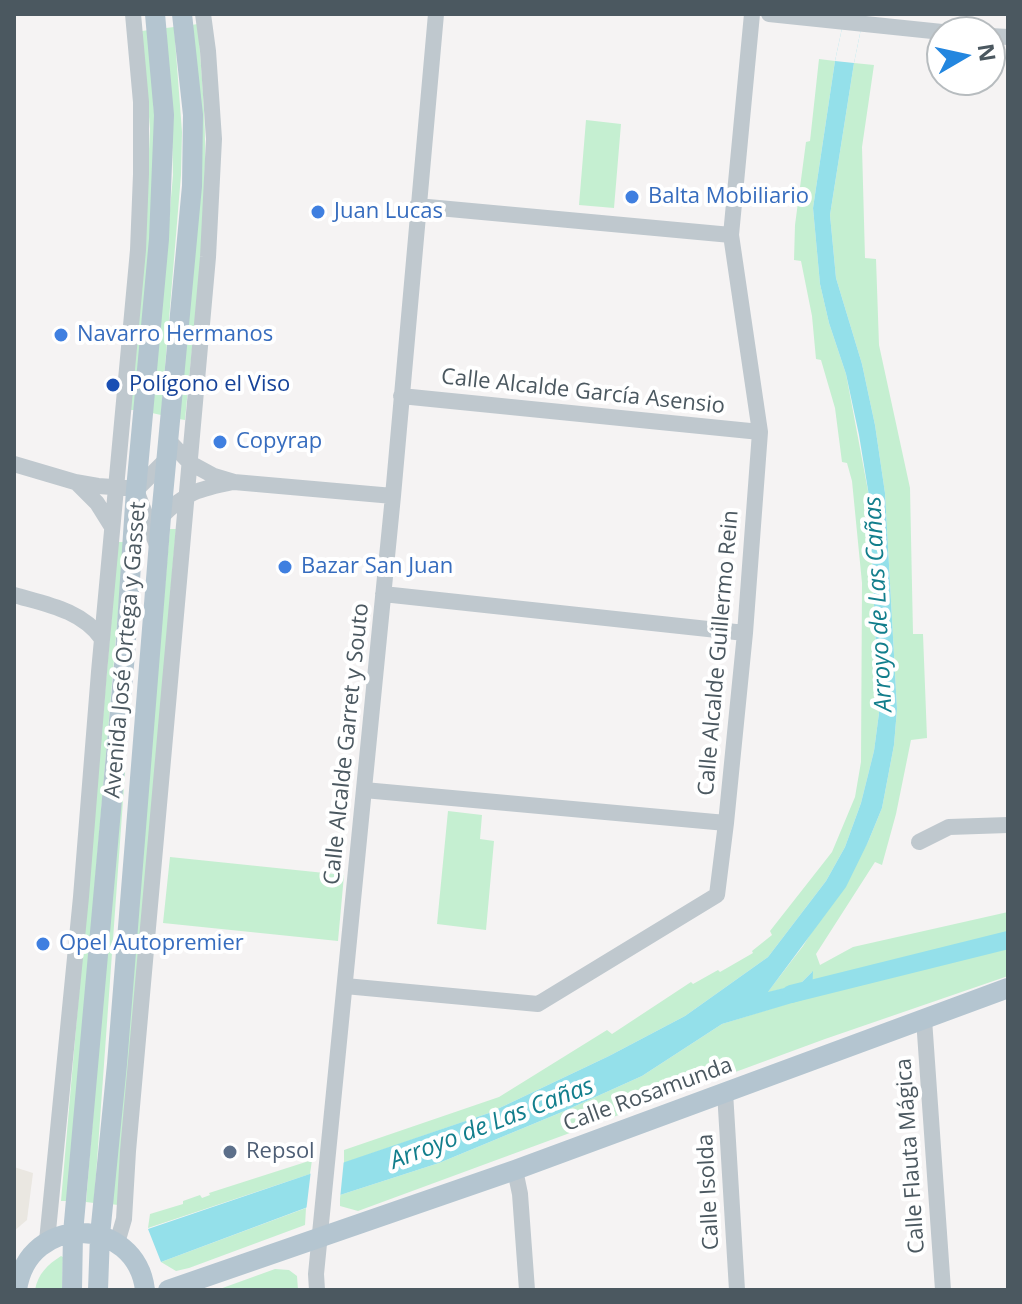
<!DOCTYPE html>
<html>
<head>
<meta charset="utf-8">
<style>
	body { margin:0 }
	#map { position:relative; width:1022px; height:1304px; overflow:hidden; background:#f5f3f3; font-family:"Open Sans",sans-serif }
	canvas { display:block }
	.frame { position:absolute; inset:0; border:16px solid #4b5860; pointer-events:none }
	.north { position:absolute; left:926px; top:16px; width:80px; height:80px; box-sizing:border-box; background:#fff; border:2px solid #b7bcbf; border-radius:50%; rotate:81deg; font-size:22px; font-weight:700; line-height:32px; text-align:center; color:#4b5860 }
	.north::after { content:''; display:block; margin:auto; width:28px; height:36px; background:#2386df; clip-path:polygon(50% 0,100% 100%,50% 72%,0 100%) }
</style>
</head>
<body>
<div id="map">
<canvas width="1022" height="1304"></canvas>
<div class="frame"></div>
<div class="north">N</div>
</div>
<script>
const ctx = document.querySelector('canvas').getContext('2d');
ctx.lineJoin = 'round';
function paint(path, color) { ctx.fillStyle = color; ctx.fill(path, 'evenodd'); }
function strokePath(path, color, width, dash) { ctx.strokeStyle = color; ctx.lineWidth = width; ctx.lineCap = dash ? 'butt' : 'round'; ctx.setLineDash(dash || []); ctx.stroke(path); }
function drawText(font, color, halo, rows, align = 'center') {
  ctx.font = font + ' "Open Sans",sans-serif'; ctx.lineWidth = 8; ctx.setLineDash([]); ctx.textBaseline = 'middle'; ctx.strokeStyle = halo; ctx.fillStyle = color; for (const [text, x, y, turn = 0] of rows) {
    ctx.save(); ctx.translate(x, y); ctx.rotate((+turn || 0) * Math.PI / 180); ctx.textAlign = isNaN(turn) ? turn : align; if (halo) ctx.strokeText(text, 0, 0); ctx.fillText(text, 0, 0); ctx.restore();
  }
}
paint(new Path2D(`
	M 14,1167 L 33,1173 L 27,1220 L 14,1231 Z`), '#eae7e1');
paint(new Path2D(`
	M 198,24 C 201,70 206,117 205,164 C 204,250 193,335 185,420 L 179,419 L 191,25 Z
	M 174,27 L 182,132 L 181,175 L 161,415 L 152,413 L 173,175 L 172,134 L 166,28 Z
	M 149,30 L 155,128 L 152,217 L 134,410 L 129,410 L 146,216 L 150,129 L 142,31 Z
	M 819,59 L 835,61 L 813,208 L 820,284 L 829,323 L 846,374 L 869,496 L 879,713 L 874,751 L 861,803 L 845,847 L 826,881 L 768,957 L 685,1016 L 609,1056 L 489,1113 L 344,1163 L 344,1150 L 499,1097 L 607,1030 L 612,1034 L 691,982 L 693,984 L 718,970 L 720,972 L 753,953 L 752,951 L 772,935 L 770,931 L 832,852 L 855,797 L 861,762 L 862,583 L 852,481 L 847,463 L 842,462 L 835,408 L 821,360 L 816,359 L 812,316 L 801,261 L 794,260 L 795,225 L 806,142 L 810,141 Z
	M 854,63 L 874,65 L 862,147 L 865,258 L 876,259 L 879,345 L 910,488 L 913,634 L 923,634 L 927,738 L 911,740 L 896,814 L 882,865 L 875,862 L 816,954 L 820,965 L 853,947 L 1008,912 L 1008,976 L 825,1039 L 358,1211 L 340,1206 L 340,1195 L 439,1163 L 562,1112 L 642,1076 L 722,1024 L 812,996 L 812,972 L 800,984 L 767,993 L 803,946 L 868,842 L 882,808 L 894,745 L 897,709 L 885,493 L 875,425 L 862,364 L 836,278 L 830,215 Z
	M 586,120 L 621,124 L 614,208 L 579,205 Z
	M 170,529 L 176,529 L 118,1205 L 110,1204 Z
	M 118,542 L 124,542 L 68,1201 L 61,1201 Z
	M 123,744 L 127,745 L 94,1203 L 86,1202 Z
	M 448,811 L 482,815 L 480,839 L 494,841 L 486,930 L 437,924 Z
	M 170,857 L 344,875 L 338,941 L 163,923 Z
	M 312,1160 L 310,1174 L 148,1228 L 150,1214 L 183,1204 L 183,1201 L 200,1195 L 202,1198 L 210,1195 L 209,1193 Z
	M 306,1208 L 305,1225 L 189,1268 L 176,1271 L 161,1262 Z
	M 61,1256 L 63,1257 L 62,1290 L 35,1290 C 38,1274 47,1265 61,1256 Z
	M 275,1269 L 289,1270 L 297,1276 L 298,1290 L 217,1290 Z`), '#c5efd1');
paint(new Path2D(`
	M 845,14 L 864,14 L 854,63 L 830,215 L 836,278 L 862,364 L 875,425 L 885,493 L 897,709 L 894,745 L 882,808 L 868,842 L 846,887 L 768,992 L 800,984 L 813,971 L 812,997 L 722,1024 L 642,1076 L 562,1112 L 439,1163 L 340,1195 L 161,1262 L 148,1229 L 489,1113 L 609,1056 L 685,1016 L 768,957 L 826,881 L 845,847 L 861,803 L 874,751 L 879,713 L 869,496 L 859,435 L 846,374 L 829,323 L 820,284 L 813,208 L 835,61 Z`), '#94e0ea');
paint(new Path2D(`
	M 845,14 L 864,14 L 854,63 L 835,61 Z
	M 344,1159 L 340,1199 L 306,1212 L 311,1170 Z`), '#f5f3f3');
strokePath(new Path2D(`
	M 791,994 L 1008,940`), '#94e0ea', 18);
strokePath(new Path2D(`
	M 769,14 L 942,32
	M 990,36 L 1008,37
	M 417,206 L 731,235
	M 401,396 L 760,432
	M 168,440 L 190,463 L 214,476 L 234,482 L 393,496
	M 14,464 L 75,482 L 98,486 L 127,488
	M 77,483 L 97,503 L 112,527
	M 136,490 L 166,460
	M 138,495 L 158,548
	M 161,517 C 186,492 199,489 233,482
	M 383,594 L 745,633
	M 14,595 C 45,604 82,610 102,639
	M 364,790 L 726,823
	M 919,842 L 949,827 L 1008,825
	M 345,986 L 538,1004 L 717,895 L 726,823 L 745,633 L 760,432 L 731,235 L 752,14
	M 924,1019 L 943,1290
	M 725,1092 L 737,1290
	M 515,1170 L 520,1194 L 527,1290
	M 47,1241 L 81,897 L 99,672 L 138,250 L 141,174 L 141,102 L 133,14
	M 117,1243 L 124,1219 L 128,1151 L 208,257 L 214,139 L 208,51 L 203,14
	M 317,1290 L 316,1274 L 393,496 L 436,14`), '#bfc8ce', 16);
strokePath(new Path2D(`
	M 17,1290 C 28,1212 136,1216 145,1290
	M 72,1290 L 73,1233 L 125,654 L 136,490 L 159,239 L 164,115 L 155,14
	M 98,1290 L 100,1235 L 117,1064 L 161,517 L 192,186 L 193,115 L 182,14
	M 168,1290 L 515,1170 L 1008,988`), '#b4c5d0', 20);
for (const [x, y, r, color] of [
	[632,197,8,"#3f7fe0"],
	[318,212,8,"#3f7fe0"],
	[61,335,8,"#3f7fe0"],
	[113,385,8,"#1a4fb4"],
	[220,442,8,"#3f7fe0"],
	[285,567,8,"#3f7fe0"],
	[43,944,8,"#3f7fe0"],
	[230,1152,8,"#5c6f8a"]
]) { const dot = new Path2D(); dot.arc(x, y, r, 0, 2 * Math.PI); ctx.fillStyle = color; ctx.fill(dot); strokePath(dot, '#fff', 3); }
drawText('22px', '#366cbe', '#fff', [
	["Balta Mobiliario",648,197],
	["Juan Lucas",334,212],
	["Navarro Hermanos",77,335],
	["Copyrap",236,442],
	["Bazar San Juan",301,567],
	["Opel Autopremier",59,944]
], 'left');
drawText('22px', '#164399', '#fff', [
	["Polígono el Viso",129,385]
], 'left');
drawText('22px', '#4b5860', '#fff', [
	["Calle Alcalde García Asensio",583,392,6],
	["Avenida José Ortega y Gasset",126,650,-85],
	["Calle Alcalde Guillermo Rein",719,653,-85],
	["Calle Alcalde Garret y Souto",347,744,-84],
	["Calle Rosamunda",648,1095,-20],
	["Calle Flauta Mágica",911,1156,-94],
	["Calle Isolda",709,1192,-93]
]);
drawText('22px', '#4e5e75', '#fff', [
	["Repsol",246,1152]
], 'left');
drawText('italic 24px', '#127e8c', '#fff', [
	["Arroyo de Las Cañas",879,604,-93],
	["Arroyo de Las Cañas",492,1124,-21]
]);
</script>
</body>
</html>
